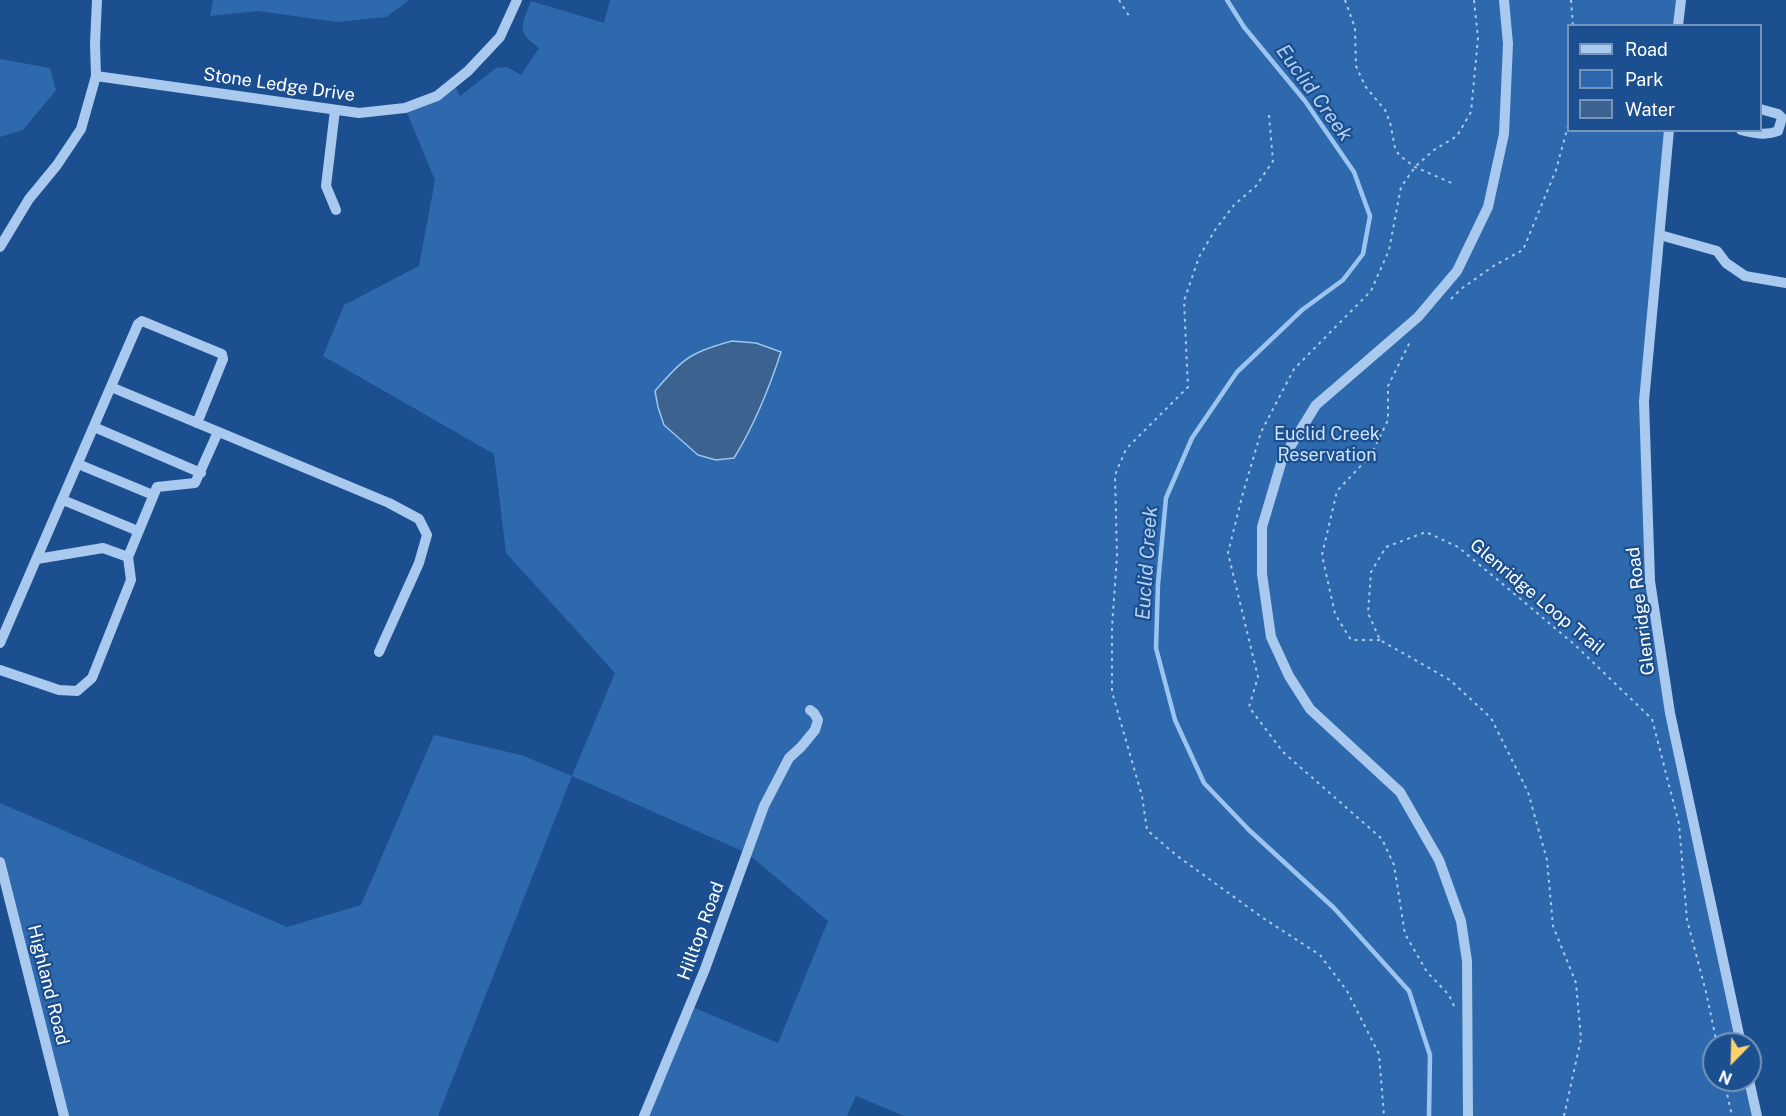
<!DOCTYPE html>
<html>
<head>
<meta charset="utf-8">
<style>
	body { margin:0 }
	#map { position:relative; width:1786px; height:1116px; overflow:hidden; background:#1b4f8f; font-family:"Public Sans",sans-serif }
	canvas { display:block }
	.legend { position:absolute; left:1567px; top:24px; width:195px; height:108px; box-sizing:border-box; background:#1b4f8f; border:2px solid #7695bc; margin:0; padding:8px 10px; list-style:none; font-size:18px; color:#fff }
	.legend li { display:flex; align-items:center; gap:12px; height:30px }
	.legend b { width:30px; border:2px solid #7695bc }
	.north { position:absolute; left:1702px; top:1032px; width:60px; height:60px; box-sizing:border-box; background:#1b4f8f; border:2px solid #7695bc; border-radius:50%; rotate:203deg; font-size:16px; font-weight:700; line-height:24px; text-align:center; color:#fff }
	.north::after { content:''; display:block; margin:auto; width:21px; height:27px; background:#ffd166; clip-path:polygon(50% 0,100% 100%,50% 72%,0 100%) }
</style>
</head>
<body>
<div id="map">
<canvas width="1786" height="1116"></canvas>
<ul class="legend">
<li><b style="height:8px;background:#a9c9ee"></b>Road</li>
<li><b style="height:16px;background:#2e69ad"></b>Park</li>
<li><b style="height:16px;background:#3c6290"></b>Water</li>
</ul>
<div class="north">N</div>
</div>
<script>
const ctx = document.querySelector('canvas').getContext('2d');
ctx.lineJoin = 'round';
function paint(path, color) { ctx.fillStyle = color; ctx.fill(path, 'evenodd'); }
function strokePath(path, color, width, dash) { ctx.strokeStyle = color; ctx.lineWidth = width; ctx.lineCap = dash ? 'butt' : 'round'; ctx.setLineDash(dash || []); ctx.stroke(path); }
function drawText(font, color, halo, rows, align = 'center') {
  ctx.font = font + ' "Public Sans",sans-serif'; ctx.lineWidth = 4.5; ctx.setLineDash([]); ctx.textBaseline = 'middle'; ctx.strokeStyle = halo; ctx.fillStyle = color; for (const [text, x, y, turn = 0] of rows) {
    ctx.save(); ctx.translate(x, y); ctx.rotate((+turn || 0) * Math.PI / 180); ctx.textAlign = isNaN(turn) ? turn : align; if (halo) ctx.strokeText(text, 0, 0); ctx.fillText(text, 0, 0); ctx.restore();
  }
}
paint(new Path2D(`
	M 213,0 L 409,0 L 386,17 L 337,22 L 258,11 L 210,16 Z
	M 610,0 L 1681,0 L 1678,25 L 1568,26 L 1568,130 L 1669,131 L 1647,372 L 1650,580 L 1670,713 L 1741,1044 L 1714,1044 L 1714,1080 L 1749,1080 L 1757,1116 L 904,1116 L 856,1096 L 847,1116 L 644,1116 L 690,1006 L 778,1043 L 828,921 L 747,853 L 572,776 L 438,1116 L 64,1116 L 0,862 L 0,803 L 287,927 L 361,905 L 434,735 L 521,755 L 572,776 L 615,673 L 506,553 L 494,454 L 323,356 L 344,305 L 419,266 L 435,180 L 405,108 L 453,83 L 460,96 L 496,68 L 507,67 L 521,75 L 539,48 C 515,31 522,25 531,1 L 604,23 Z
	M 0,59 L 50,68 L 56,90 L 23,130 L 0,137 Z`), '#2e69ad');
const water = new Path2D(`
	M 732,341 L 756,343 L 781,352 C 769,389 755,424 734,458 L 716,460 L 698,455 L 664,425 L 658,407 L 655,391 C 683,358 691,352 732,341 Z`);
paint(water, '#3c6290');
strokePath(water, '#9cc4f0', 1.5);
strokePath(new Path2D(`
	M 1227,0 L 1244,27 L 1305,101 L 1354,172 L 1370,216 L 1363,254 L 1343,280 L 1302,310 L 1237,372 L 1192,438 L 1166,498 L 1158,584 L 1156,648 L 1175,720 L 1204,783 L 1249,830 L 1334,908 L 1409,991 L 1430,1055 L 1429,1116`), '#9cc4f0', 4.5);
strokePath(new Path2D(`
	M 1119,0 L 1131,19
	M 1345,0 L 1355,28 L 1356,66 L 1365,86 L 1385,110 L 1390,122 L 1395,148 L 1399,155 L 1415,167 L 1454,184
	M 1571,0 L 1573,26
	M 1269,115 L 1273,161 L 1256,186 L 1234,205 L 1215,230 L 1199,257 L 1184,301 L 1188,387 L 1126,449 L 1115,475 L 1117,556 L 1112,627 L 1112,692 L 1142,796 L 1147,830 L 1176,855 L 1263,918 L 1320,955 L 1347,991 L 1379,1054 L 1384,1116
	M 1451,299 L 1461,289 L 1495,265 L 1523,250 L 1556,170 L 1568,126
	M 1380,640 L 1351,640 L 1335,614 L 1322,555 L 1337,491 L 1371,455 L 1388,420 L 1388,386 L 1410,342
	M 1454,1006 L 1449,995 L 1427,972 L 1405,934 L 1394,865 L 1382,839 L 1283,752 L 1249,707 L 1258,677 L 1228,553 L 1243,493 L 1261,432 L 1294,369 L 1371,291 L 1389,250 L 1401,187 L 1415,167 L 1434,150 L 1457,136 L 1471,112 L 1478,38 L 1474,0
	M 1724,1080 L 1732,1116
	M 1564,1116 L 1581,1039 L 1576,983 L 1553,926 L 1547,860 L 1528,792 L 1491,718 L 1450,680 L 1380,640 L 1368,613 L 1371,572 L 1386,547 L 1426,532 L 1458,547 L 1517,596 L 1575,645 L 1652,719 L 1679,824 L 1687,920 L 1706,992 L 1717,1044`), '#a9c9ee', 2, [3, 4.5]);
strokePath(new Path2D(`
	M 1678,26 L 1681,0
	M 96,76 L 359,113 L 405,108 L 437,96 L 468,71 L 500,37 L 517,0
	M 335,110 L 326,186 L 336,210
	M 1669,130 L 1644,401 L 1650,581 L 1670,713 L 1741,1044
	M 1741,130 C 1753,133 1766,136 1778,131 L 1782,118 L 1778,114 L 1760,109
	M 1660,235 L 1717,251 L 1726,263 L 1745,276 L 1786,283
	M 0,247 L 29,199 L 57,165 L 81,129 L 96,76 L 95,44 L 97,0
	M 111,387 L 389,503 L 419,519 L 427,535 L 419,563 L 379,652
	M 94,427 L 201,473
	M 78,464 L 153,495
	M 63,500 L 138,531
	M 128,557 L 157,487 L 195,483 L 218,432
	M 0,643 L 138,324 L 142,321 L 222,354 L 223,359 L 197,423
	M 0,670 L 59,690 L 77,691 L 92,678 L 131,580 L 128,557 L 103,548 L 37,559
	M 0,862 L 64,1116
	M 1749,1080 L 1757,1116
	M 644,1116 L 705,969 L 764,806 L 789,758 L 801,747 L 815,730 L 818,720 L 814,713 L 810,710
	M 1468,1116 L 1467,961 L 1461,921 L 1439,860 L 1400,792 L 1310,709 L 1289,676 L 1271,637 L 1262,574 L 1262,527 L 1282,460 L 1316,405 L 1418,317 L 1457,271 L 1488,207 L 1504,134 L 1508,44 L 1504,0`), '#a9c9ee', 10);
drawText('18px', '#fff', '#1b4f8f', [
	["Stone Ledge Drive",279,85,8],
	["Glenridge Loop Trail",1537,597,40],
	["Glenridge Road",1641,611,-97],
	["Hilltop Road",701,931,-70],
	["Highland Road",48,985,76]
]);
drawText('18px', '#cfe3fa', '#1b4f8f', [
	["Euclid Creek",1327,434],
	["Reservation",1327,455]
]);
drawText('italic 20px', '#b5d3f5', '#1b4f8f', [
	["Euclid Creek",1314,93,54],
	["Euclid Creek",1147,563,-86]
]);
</script>
</body>
</html>
